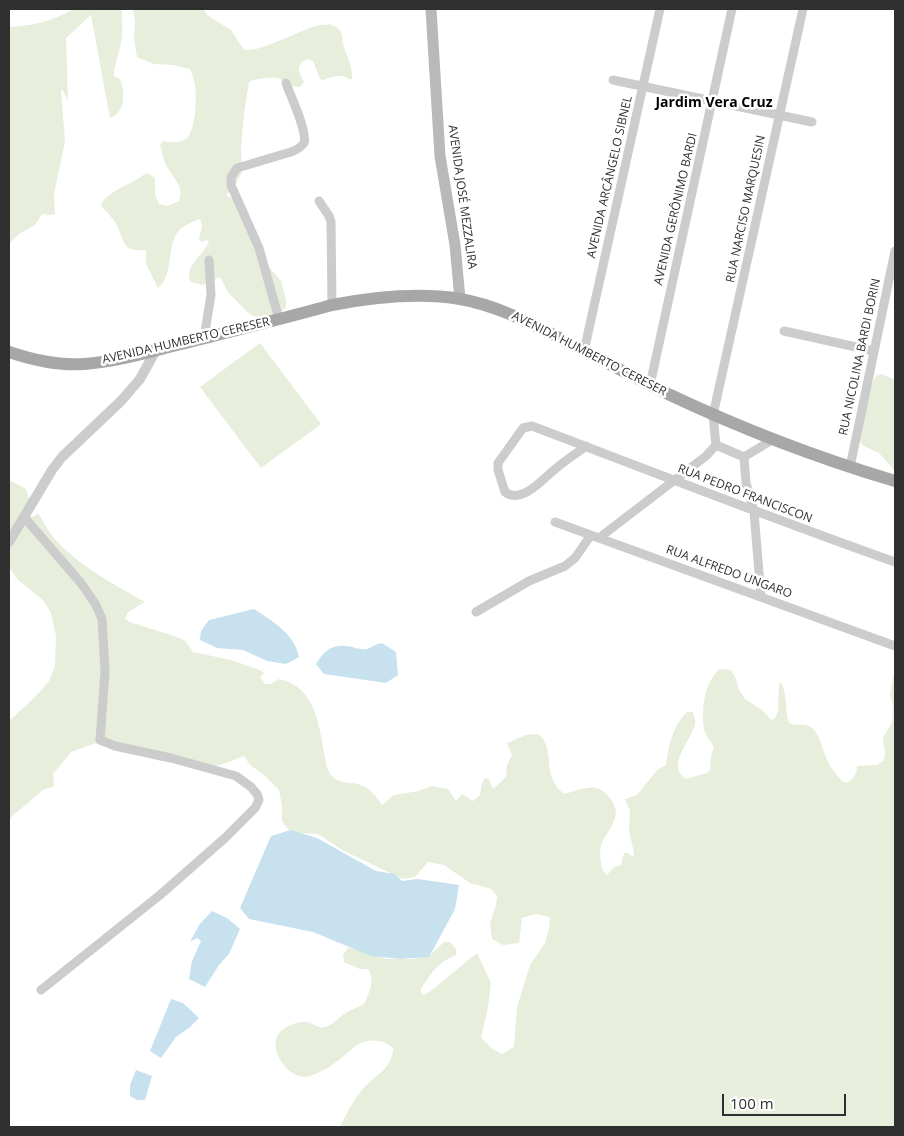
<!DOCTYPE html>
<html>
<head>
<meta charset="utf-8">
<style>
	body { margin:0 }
	#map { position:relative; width:904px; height:1136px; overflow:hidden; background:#fff; font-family:"Open Sans",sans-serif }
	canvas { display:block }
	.frame { position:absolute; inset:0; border:10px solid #2f2f2f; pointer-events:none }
	.scale { position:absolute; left:722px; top:1094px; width:124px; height:22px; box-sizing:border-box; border:2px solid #2f2f2f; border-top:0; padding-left:6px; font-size:15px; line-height:18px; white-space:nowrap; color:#2f2f2f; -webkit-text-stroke:4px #fff; paint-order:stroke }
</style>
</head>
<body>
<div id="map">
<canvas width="904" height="1136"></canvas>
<div class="frame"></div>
<div class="scale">100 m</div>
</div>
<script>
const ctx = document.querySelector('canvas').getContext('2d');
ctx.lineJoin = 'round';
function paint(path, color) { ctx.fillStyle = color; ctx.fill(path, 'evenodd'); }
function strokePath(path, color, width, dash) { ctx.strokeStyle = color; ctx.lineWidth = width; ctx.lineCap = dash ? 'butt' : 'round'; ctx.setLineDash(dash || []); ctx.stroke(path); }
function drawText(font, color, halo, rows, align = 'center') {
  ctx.font = font + ' "Open Sans",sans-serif'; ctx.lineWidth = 5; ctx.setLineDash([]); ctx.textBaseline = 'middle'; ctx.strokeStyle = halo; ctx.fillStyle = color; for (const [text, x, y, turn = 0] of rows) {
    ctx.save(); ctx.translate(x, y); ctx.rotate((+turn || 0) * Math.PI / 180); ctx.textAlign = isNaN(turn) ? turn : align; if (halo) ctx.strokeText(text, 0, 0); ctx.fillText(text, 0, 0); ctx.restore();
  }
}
paint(new Path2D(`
	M 71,9 L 122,9 C 121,18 123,28 122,37 C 121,48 113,68 114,76 L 120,79 C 125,93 126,112 110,118 L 91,15 L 66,38 L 68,101 L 63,91 L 61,90 L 65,141 L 54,194 L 55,214 L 50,215 L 42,214 L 35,225 L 19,234 L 9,244 L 9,27 C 35,25 46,23 70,11 Z
	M 133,9 L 203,9 L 207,15 L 231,30 L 244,50 C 257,51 270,44 281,40 C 295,36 331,12 341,33 C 343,36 342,41 343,44 C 346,56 353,65 352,78 L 350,80 C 341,73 333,77 323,80 L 320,79 L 313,61 L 308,59 C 295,65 298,71 304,82 L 300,87 C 288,88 286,80 277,78 C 271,77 253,79 249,82 L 244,114 L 241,147 L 242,172 L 235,186 L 226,195 C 233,200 240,200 245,205 L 256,252 L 281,281 L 286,300 L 286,307 L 280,313 L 263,318 L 253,316 L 247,312 L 228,292 L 220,277 L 203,285 L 191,282 C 183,266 203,256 209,242 L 207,240 L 201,242 L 199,240 L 202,226 L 201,221 L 199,219 C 191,222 180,227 176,235 C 167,250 173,277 158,288 L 146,264 L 146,251 L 144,250 C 119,252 125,237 115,222 C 111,216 106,211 101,206 C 104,192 135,183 146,173 L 151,175 L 155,178 L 155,195 L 159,204 L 168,206 L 179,201 C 185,186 172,177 166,165 C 163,159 162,151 160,145 L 163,141 C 171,142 180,144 186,139 C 196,131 197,97 195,85 C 194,80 192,74 190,69 L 173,65 L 154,64 L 137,57 L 134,38 L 135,21 Z
	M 260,343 L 321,424 L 261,468 L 200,387 Z
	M 882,374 L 895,380 L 895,469 L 893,469 L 879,453 L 862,445 L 860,439 L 871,385 L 876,376 Z
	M 9,480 L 26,489 L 29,499 L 28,514 L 32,517 L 36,515 L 38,513 C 42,519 46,527 50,533 C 72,562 113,584 145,602 L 128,612 L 125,619 L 130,622 L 180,638 L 186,642 L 193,652 L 231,660 L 260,670 L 264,673 L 260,677 L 265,684 L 271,684 L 279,679 C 314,686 319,723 324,753 C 326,760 326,769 331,775 C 338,785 354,781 363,786 C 372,790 377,798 382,805 L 394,795 L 419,791 L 432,786 L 448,789 L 456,801 L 462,794 L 473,801 L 480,795 L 482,783 L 485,778 L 489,779 L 493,789 L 506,777 L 507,765 L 512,755 L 507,743 L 526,735 L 538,734 C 557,748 540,779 565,794 C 574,791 587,786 596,788 C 608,791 619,807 615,818 C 609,837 597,838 601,862 C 601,867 603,872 607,875 L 614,867 L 621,865 L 624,853 L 628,853 L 632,857 L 634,855 L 633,848 L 629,831 L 630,811 L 625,799 L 637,795 L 657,770 L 666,765 C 669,745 672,727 687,712 L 693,712 C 694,717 696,720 695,724 C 692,740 665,765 686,779 L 707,773 L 710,770 L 711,756 L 714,747 C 711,742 705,735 704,729 C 701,710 704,682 720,669 L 731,670 L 736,679 L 739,690 L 745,699 L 762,710 L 771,720 L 775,718 L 778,712 L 779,683 L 782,684 C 787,696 785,710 789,723 C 797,727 805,722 812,728 C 820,735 822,748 826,757 C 829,766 837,777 845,783 C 853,781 857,774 857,766 L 877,765 L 884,760 L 885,752 L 883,738 L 892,722 L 893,707 L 890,694 L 895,668 L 895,1127 L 340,1127 C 346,1114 353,1101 362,1090 C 373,1076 393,1069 393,1048 C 381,1038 364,1038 352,1049 C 348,1052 344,1056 340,1059 C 332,1066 321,1072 310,1076 C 288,1083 261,1042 285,1028 C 290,1025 300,1021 307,1022 C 312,1023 319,1029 325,1027 C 333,1025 340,1016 347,1012 C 352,1009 359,1007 364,1004 C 369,993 376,980 368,969 L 360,969 L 344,962 L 343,955 L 348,948 L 357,949 L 386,959 L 413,959 L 429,956 L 444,942 L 450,942 L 456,949 L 456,955 C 437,963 432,972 421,989 L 421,992 L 424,995 L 431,991 L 477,953 L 491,983 L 488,1008 L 481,1037 L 491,1048 L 502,1054 L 514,1047 L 517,1007 L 530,965 L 545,943 L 549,929 L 550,917 L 536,914 L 522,918 L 519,943 L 503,945 L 492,939 L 490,924 L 496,905 L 497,896 L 491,889 L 470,883 L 444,865 L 428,862 L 415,877 L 403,879 L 344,851 L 318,834 L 300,833 L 289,830 L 282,821 L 282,806 L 279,790 L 264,775 L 250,765 L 244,756 L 226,763 L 214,766 L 163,759 L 161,761 L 154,759 L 136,748 L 96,743 L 71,752 L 53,774 L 54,786 L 43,790 L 9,819 L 9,721 L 34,698 L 49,681 L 55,666 L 56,636 L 51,613 L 44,601 L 18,580 L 9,567 Z`), '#e7eedc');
paint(new Path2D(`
	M 254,609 C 272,621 295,634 299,657 L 286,664 L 267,661 L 243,650 L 217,648 L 200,640 L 201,631 L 209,620 Z
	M 382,643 L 396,652 L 398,675 L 386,683 L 324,674 L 316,664 C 325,649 334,643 352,647 C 356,648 363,650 367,649 C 373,647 375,644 382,643 Z
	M 291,830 L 317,838 L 376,871 L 395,874 L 402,881 L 418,879 L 459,885 L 455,909 L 429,957 L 401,959 L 371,956 L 313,932 L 249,919 L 240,908 L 271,836 Z
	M 212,911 L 227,918 L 240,929 L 229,954 L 219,965 L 205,987 L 189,979 L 192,961 L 201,941 L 197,938 L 190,942 L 199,925 Z
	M 171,999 L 183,1003 L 199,1018 L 190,1027 L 176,1037 L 161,1058 L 150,1051 Z
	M 136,1070 L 152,1076 L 145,1100 L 137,1100 L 130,1096 L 130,1085 Z`), '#c7e1ef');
strokePath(new Path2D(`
	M 613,80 L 812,122
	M 319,201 L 329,216 L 331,222 L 332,305
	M 279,319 L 259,248 L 231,185 L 231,177 L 237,168 L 291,152 C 296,150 301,148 304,143 C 308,132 290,95 286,83
	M 784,331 L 874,351
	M 204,338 L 211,295 L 209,260
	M 584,351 L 660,9
	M 650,385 L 732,9
	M 716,445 L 744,457
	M 586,446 C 576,454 564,461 554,470 C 543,479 521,505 505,492 L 498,470 L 498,463 L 523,428 L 532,426 C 653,472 774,519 895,562
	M 744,457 L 746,483 L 754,512 L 761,597
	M 744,457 L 772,440
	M 850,467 L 895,251
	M 24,517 L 81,583 L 96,605 L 102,619 L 105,672 L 100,740 L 115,746 L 171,758 L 236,776 L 251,787 L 257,794 L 259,800 L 255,808 L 225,838 L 160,895 L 41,990
	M 555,522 L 895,646
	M 599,538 L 706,456 L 716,445 L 713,415 L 803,9
	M 476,612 L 529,581 L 565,566 L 575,558 L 591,535`), '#ccc', 9);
strokePath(new Path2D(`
	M 9,542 L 52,470 L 62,457 L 121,401 L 140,379 L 156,350`), '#ccc', 10);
strokePath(new Path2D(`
	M 431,9 L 440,156 L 455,245 L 460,299`), '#b9b9b9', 11);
strokePath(new Path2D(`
	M 9,352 C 33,360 58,366 84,364 C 116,362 149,352 181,344 C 231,331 282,319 332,305 C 374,297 418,292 460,299 C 496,305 530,323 562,339 C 596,357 631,376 666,393 C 742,429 814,457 895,481`), '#a7a7a7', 12);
drawText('12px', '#2f2f2f', '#fff', [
	["AVENIDA ARCÂNGELO SIBNEL",610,177,-77],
	["AVENIDA JOSÉ MEZZALIRA",462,197,82],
	["AVENIDA GERÔNIMO BARDI",676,209,-77],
	["RUA NARCISO MARQUESIN",746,209,-78],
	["AVENIDA HUMBERTO CERESER",186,341,-13],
	["AVENIDA HUMBERTO CERESER",589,354,27],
	["RUA NICOLINA BARDI BORIN",860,357,-78],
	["RUA PEDRO FRANCISCON",745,494,21],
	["RUA ALFREDO UNGARO",729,572,20]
]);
drawText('bold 14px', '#000', '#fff', [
	["Jardim Vera Cruz",714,103]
]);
</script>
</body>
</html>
